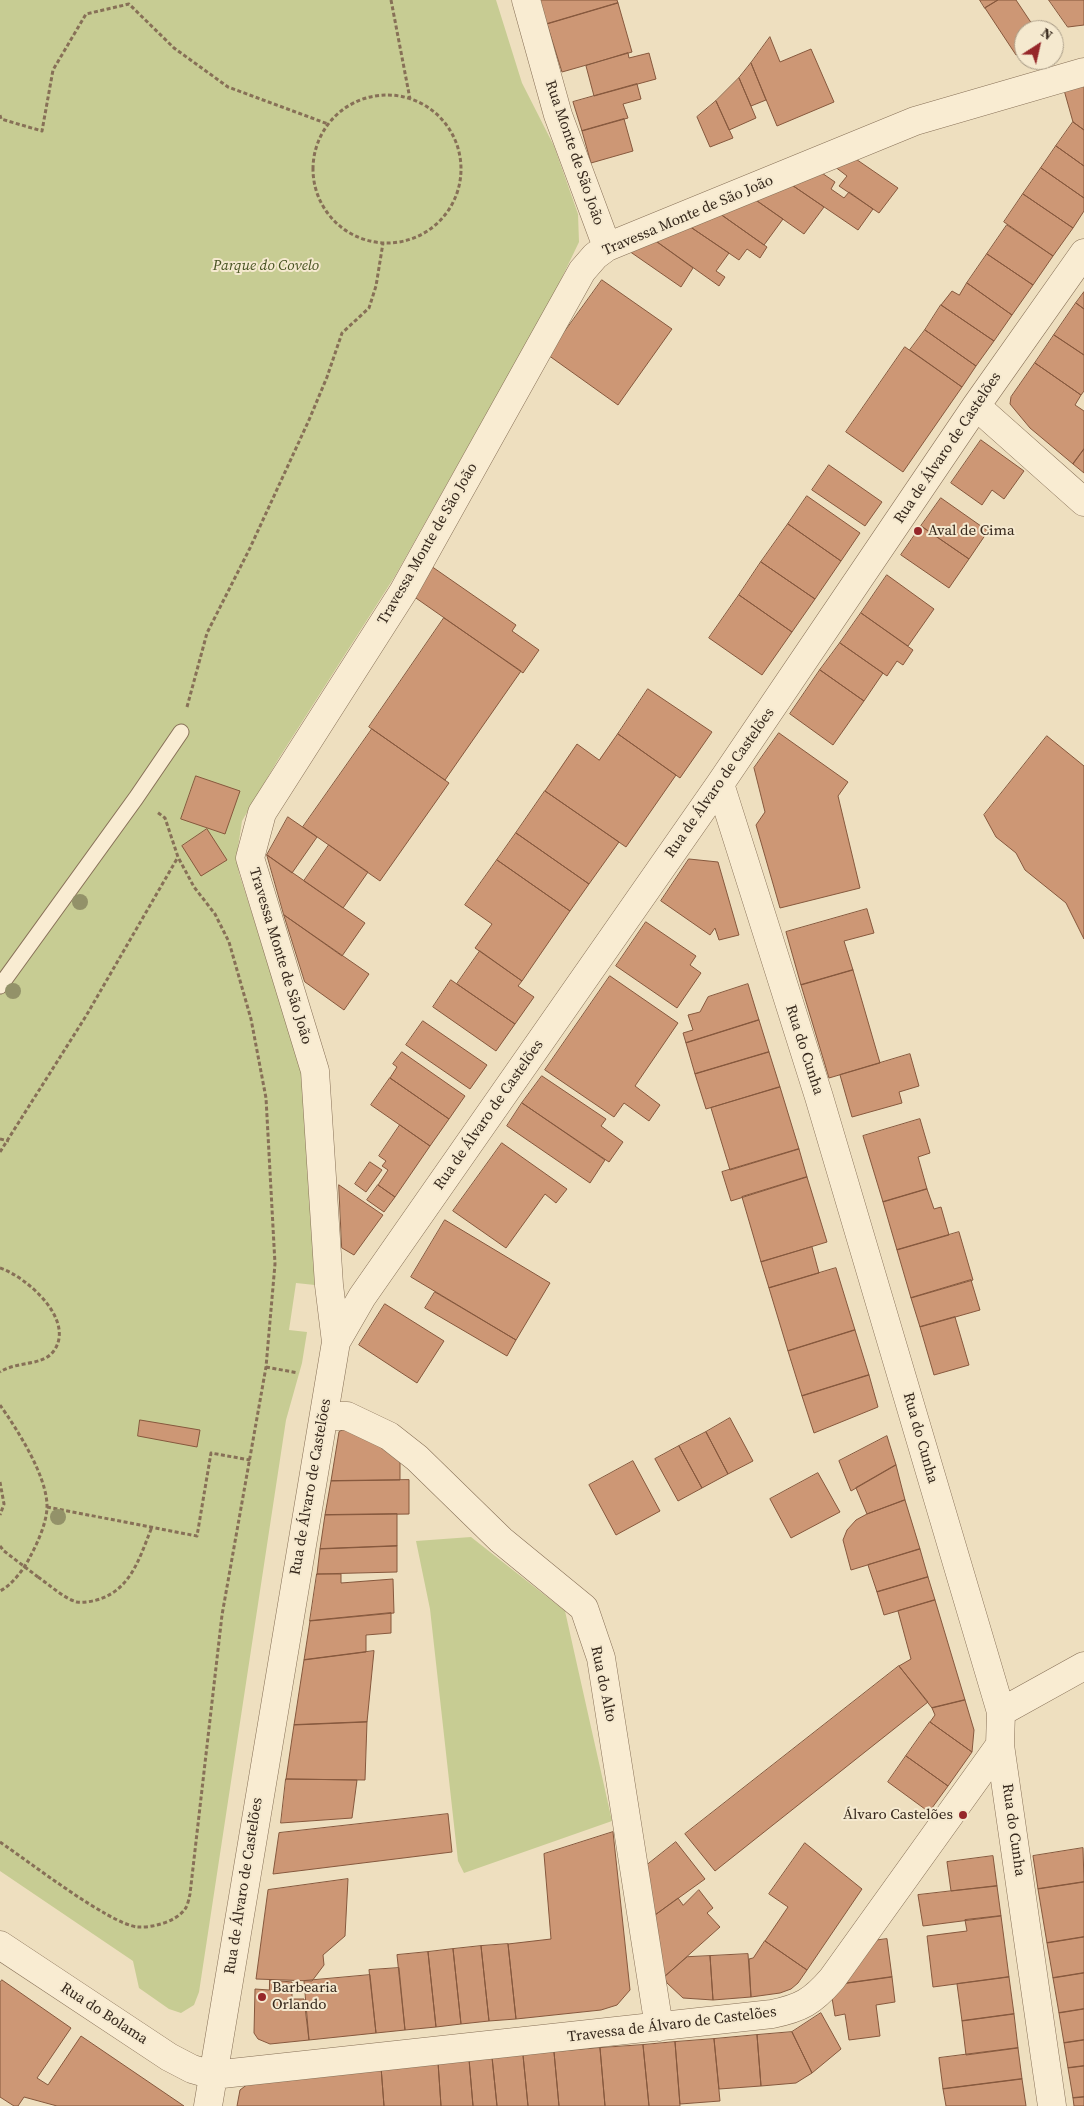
<!DOCTYPE html>
<html>
<head>
<meta charset="utf-8">
<style>
	body { margin:0 }
	#map { position:relative; width:1084px; height:2106px; overflow:hidden; background:#eedfbf; font-family:"Source Serif 4",serif }
	canvas { display:block }
	.north { position:absolute; left:1014px; top:20px; width:50px; height:50px; box-sizing:border-box; background:#f5e9cf; border:1px solid #a99c87; border-radius:50%; rotate:35deg; font-size:14px; font-weight:700; line-height:20px; text-align:center; color:#36281c }
	.north::after { content:''; display:block; margin:auto; width:18px; height:22px; background:#96272a; clip-path:polygon(50% 0,100% 100%,50% 72%,0 100%) }
</style>
</head>
<body>
<div id="map">
<canvas width="1084" height="2106"></canvas>
<div class="north">N</div>
</div>
<script>
const ctx = document.querySelector('canvas').getContext('2d');
ctx.lineJoin = 'round';
function paint(path, color) { ctx.fillStyle = color; ctx.fill(path, 'evenodd'); }
function strokePath(path, color, width, dash) { ctx.strokeStyle = color; ctx.lineWidth = width; ctx.lineCap = dash ? 'butt' : 'round'; ctx.setLineDash(dash || []); ctx.stroke(path); }
function drawText(font, color, halo, rows, align = 'center') {
  ctx.font = font + ' "Source Serif 4",serif'; ctx.lineWidth = 4; ctx.setLineDash([]); ctx.textBaseline = 'middle'; ctx.strokeStyle = halo; ctx.fillStyle = color; for (const [text, x, y, turn = 0] of rows) {
    ctx.save(); ctx.translate(x, y); ctx.rotate((+turn || 0) * Math.PI / 180); ctx.textAlign = isNaN(turn) ? turn : align; if (halo) ctx.strokeText(text, 0, 0); ctx.fillText(text, 0, 0); ctx.restore();
  }
}
paint(new Path2D(`
	M 0,0 L 496,0 L 522,83 L 554,146 L 578,214 L 579,242 L 555,292 L 395,576 L 279,758 L 242,821 L 237,854 L 239,873 L 304,1076 L 311,1165 L 315,1285 L 296,1283 L 289,1330 L 307,1332 L 302,1363 L 286,1420 L 199,1992 L 194,2005 L 181,2013 L 169,2009 L 139,1988 L 133,1961 L 0,1871 Z
	M 471,1537 L 565,1611 L 612,1821 L 464,1873 L 458,1861 L 430,1609 L 416,1541 Z`), '#c7cc93');
const building = new Path2D(`
	M 540,0 L 617,0 L 618,3 L 547,24 Z
	M 980,0 L 998,0 L 985,8 Z
	M 998,0 L 1016,0 L 1036,30 L 1024,30 L 1024,50 L 1016,55 L 985,8 Z
	M 1049,0 L 1084,0 L 1084,25 L 1068,27 Z
	M 618,3 L 632,52 L 562,72 L 547,24 Z
	M 770,37 L 780,62 L 811,49 L 834,102 L 777,126 L 751,63 Z
	M 628,53 L 629,58 L 649,53 L 656,79 L 594,96 L 586,66 Z
	M 751,63 L 766,100 L 751,106 L 739,78 Z
	M 1084,76 L 1084,130 L 1073,122 L 1062,83 Z
	M 739,78 L 756,118 L 729,130 L 716,101 Z
	M 637,84 L 641,99 L 623,104 L 628,118 L 582,131 L 573,102 Z
	M 716,101 L 733,138 L 710,147 L 697,117 Z
	M 624,119 L 633,151 L 591,163 L 582,131 Z
	M 1073,122 L 1084,130 L 1084,166 L 1056,146 Z
	M 1056,146 L 1084,166 L 1084,198 L 1041,168 Z
	M 850,155 L 898,188 L 879,213 L 839,186 L 847,176 L 830,163 Z
	M 1041,168 L 1084,198 L 1084,211 L 1073,228 L 1023,194 Z
	M 816,169 L 835,182 L 831,189 L 844,198 L 849,192 L 873,209 L 858,230 L 786,181 Z
	M 786,181 L 824,207 L 804,234 L 750,196 Z
	M 1023,194 L 1073,228 L 1053,256 L 1004,222 Z
	M 750,196 L 783,219 L 764,245 L 716,211 Z
	M 716,211 L 767,247 L 760,258 L 747,249 L 739,260 L 686,224 Z
	M 686,224 L 729,253 L 716,271 L 725,277 L 719,286 L 653,239 Z
	M 1007,225 L 1053,256 L 1033,285 L 987,254 Z
	M 653,239 L 693,268 L 681,287 L 629,251 Z
	M 987,254 L 1033,285 L 1012,315 L 967,283 Z
	M 602,280 L 672,329 L 618,405 L 548,355 Z
	M 967,283 L 1012,315 L 994,341 L 941,305 L 952,291 L 959,295 Z
	M 1084,292 L 1084,309 L 1076,303 Z
	M 1076,303 L 1084,309 L 1084,355 L 1054,335 Z
	M 941,305 L 994,341 L 976,366 L 925,330 Z
	M 925,330 L 976,366 L 962,387 L 910,350 Z
	M 1054,335 L 1084,355 L 1084,391 L 1081,395 L 1035,363 Z
	M 905,347 L 962,387 L 903,472 L 846,432 Z
	M 1035,363 L 1081,395 L 1075,405 L 1084,411 L 1084,449 L 1073,464 L 1030,428 L 1010,404 L 1011,397 Z
	M 981,440 L 1024,471 L 1004,499 L 992,490 L 982,505 L 951,483 Z
	M 1084,449 L 1084,473 L 1073,464 Z
	M 829,465 L 882,502 L 865,526 L 812,490 Z
	M 807,496 L 860,533 L 841,561 L 788,524 Z
	M 941,498 L 988,531 L 969,559 L 921,526 Z
	M 788,524 L 841,561 L 815,599 L 761,562 Z
	M 921,526 L 969,559 L 949,588 L 901,555 Z
	M 761,562 L 815,599 L 792,632 L 739,595 Z
	M 431,566 L 516,625 L 512,631 L 539,650 L 523,673 L 413,596 Z
	M 887,575 L 934,609 L 908,646 L 861,613 Z
	M 739,595 L 792,632 L 762,675 L 709,638 Z
	M 861,613 L 913,650 L 903,665 L 897,661 L 887,676 L 840,643 Z
	M 444,618 L 521,671 L 445,780 L 369,727 Z
	M 840,643 L 883,673 L 864,701 L 820,670 Z
	M 820,670 L 864,701 L 833,745 L 790,714 Z
	M 648,689 L 712,732 L 680,778 L 618,734 Z
	M 372,729 L 449,783 L 380,881 L 303,827 Z
	M 779,733 L 848,782 L 838,796 L 860,888 L 780,908 L 756,825 L 765,812 L 754,768 Z
	M 618,734 L 676,775 L 626,847 L 545,791 L 577,744 L 599,760 Z
	M 1047,736 L 1084,766 L 1084,939 L 1066,903 L 1025,870 L 1016,853 L 996,837 L 984,815 Z
	M 196,776 L 240,791 L 225,834 L 181,819 Z
	M 545,791 L 619,842 L 589,884 L 516,833 Z
	M 288,817 L 317,837 L 292,873 L 267,855 Z
	M 207,829 L 227,860 L 201,876 L 182,846 Z
	M 516,833 L 589,884 L 570,911 L 497,860 Z
	M 329,845 L 368,872 L 343,908 L 304,881 Z
	M 267,855 L 365,923 L 342,956 L 284,915 Z
	M 689,859 L 718,862 L 739,935 L 719,940 L 715,928 L 710,935 L 661,901 Z
	M 497,860 L 570,911 L 522,981 L 475,948 L 492,924 L 465,905 Z
	M 867,909 L 874,933 L 844,941 L 853,970 L 801,985 L 786,932 Z
	M 284,915 L 369,974 L 344,1010 L 305,982 Z
	M 646,922 L 696,956 L 690,965 L 701,973 L 677,1008 L 616,966 Z
	M 480,951 L 522,981 L 518,986 L 534,997 L 515,1024 L 457,984 Z
	M 853,970 L 880,1063 L 829,1078 L 801,985 Z
	M 610,976 L 678,1023 L 635,1086 L 660,1105 L 649,1121 L 624,1103 L 614,1117 L 545,1070 Z
	M 451,980 L 515,1024 L 496,1051 L 433,1007 Z
	M 748,984 L 759,1020 L 686,1043 L 683,1033 L 693,1030 L 688,1015 L 700,1012 L 708,997 Z
	M 759,1020 L 769,1052 L 695,1074 L 686,1043 Z
	M 423,1021 L 487,1065 L 470,1089 L 406,1045 Z
	M 402,1052 L 465,1096 L 449,1119 L 390,1078 L 397,1067 L 393,1064 Z
	M 769,1052 L 780,1087 L 706,1109 L 695,1074 Z
	M 910,1054 L 919,1086 L 899,1092 L 902,1103 L 852,1117 L 840,1075 Z
	M 542,1076 L 606,1119 L 601,1126 L 623,1142 L 609,1162 L 522,1103 Z
	M 390,1078 L 449,1119 L 430,1146 L 371,1105 Z
	M 780,1087 L 799,1149 L 730,1170 L 711,1108 Z
	M 522,1103 L 605,1160 L 590,1183 L 507,1126 Z
	M 920,1119 L 930,1153 L 918,1157 L 927,1189 L 883,1202 L 863,1136 Z
	M 400,1125 L 430,1146 L 395,1197 L 378,1185 L 388,1170 L 382,1166 L 386,1161 L 379,1156 Z
	M 502,1143 L 567,1189 L 556,1203 L 545,1194 L 506,1248 L 453,1211 Z
	M 799,1149 L 807,1177 L 731,1201 L 722,1172 Z
	M 370,1162 L 382,1170 L 366,1192 L 355,1184 Z
	M 807,1177 L 827,1242 L 761,1262 L 742,1197 Z
	M 339,1185 L 383,1215 L 354,1255 L 342,1248 Z
	M 378,1185 L 395,1197 L 384,1212 L 367,1200 Z
	M 927,1189 L 934,1209 L 941,1207 L 949,1235 L 897,1250 L 883,1202 Z
	M 445,1220 L 550,1283 L 516,1340 L 411,1277 Z
	M 959,1232 L 973,1280 L 911,1298 L 897,1250 Z
	M 812,1247 L 819,1273 L 769,1288 L 761,1262 Z
	M 836,1268 L 855,1330 L 788,1351 L 769,1288 Z
	M 971,1280 L 980,1310 L 920,1327 L 911,1298 Z
	M 435,1292 L 516,1340 L 507,1356 L 425,1308 Z
	M 385,1304 L 444,1341 L 417,1383 L 359,1345 Z
	M 955,1317 L 969,1365 L 934,1375 L 920,1327 Z
	M 855,1330 L 869,1375 L 802,1396 L 788,1351 Z
	M 869,1375 L 878,1407 L 814,1433 L 802,1396 Z
	M 730,1418 L 753,1461 L 728,1474 L 706,1432 Z
	M 140,1420 L 200,1430 L 197,1447 L 138,1436 Z
	M 347,1428 L 400,1454 L 400,1480 L 331,1481 L 339,1432 Z
	M 706,1432 L 728,1474 L 702,1488 L 679,1446 Z
	M 887,1436 L 896,1465 L 851,1491 L 839,1461 Z
	M 679,1446 L 702,1488 L 678,1501 L 655,1459 Z
	M 633,1461 L 660,1511 L 616,1535 L 589,1485 Z
	M 896,1465 L 905,1500 L 867,1514 L 856,1488 Z
	M 818,1473 L 840,1512 L 791,1538 L 770,1499 Z
	M 409,1480 L 409,1514 L 325,1515 L 331,1481 Z
	M 905,1500 L 920,1549 L 851,1570 L 843,1540 L 847,1530 L 856,1520 L 867,1514 Z
	M 397,1514 L 397,1546 L 320,1549 L 325,1515 Z
	M 397,1546 L 397,1572 L 317,1574 L 320,1549 Z
	M 920,1549 L 928,1577 L 877,1592 L 868,1565 Z
	M 317,1574 L 341,1574 L 341,1583 L 393,1579 L 394,1613 L 310,1621 Z
	M 928,1577 L 935,1600 L 884,1615 L 877,1592 Z
	M 935,1600 L 965,1700 L 932,1708 L 899,1666 L 911,1659 L 898,1611 Z
	M 391,1613 L 391,1633 L 366,1635 L 366,1652 L 304,1660 L 310,1621 Z
	M 374,1651 L 367,1722 L 294,1725 L 304,1660 Z
	M 899,1666 L 928,1702 L 715,1871 L 685,1834 Z
	M 965,1700 L 974,1730 L 972,1752 L 930,1722 L 935,1715 L 932,1708 Z
	M 367,1722 L 365,1780 L 286,1779 L 294,1725 Z
	M 930,1722 L 972,1752 L 948,1786 L 906,1756 Z
	M 906,1756 L 948,1786 L 929,1812 L 888,1782 Z
	M 286,1779 L 357,1780 L 352,1818 L 281,1823 Z
	M 448,1814 L 452,1852 L 273,1874 L 279,1833 Z
	M 613,1832 L 630,1990 L 617,2005 L 601,2010 L 516,2019 L 508,1944 L 551,1939 L 544,1854 Z
	M 676,1842 L 705,1879 L 655,1915 L 647,1865 Z
	M 805,1843 L 862,1889 L 807,1970 L 765,1941 L 788,1907 L 769,1894 Z
	M 1083,1848 L 1084,1882 L 1038,1889 L 1033,1856 Z
	M 993,1856 L 997,1886 L 951,1891 L 947,1862 Z
	M 348,1879 L 345,1936 L 323,1955 L 324,1965 L 312,1981 L 256,1979 L 268,1890 Z
	M 1084,1882 L 1084,1937 L 1047,1943 L 1038,1889 Z
	M 997,1886 L 1001,1916 L 923,1926 L 918,1895 Z
	M 699,1890 L 713,1908 L 707,1913 L 720,1927 L 664,1977 L 655,1915 L 678,1898 L 683,1905 Z
	M 1001,1916 L 1009,1977 L 933,1987 L 927,1936 L 967,1931 L 965,1920 Z
	M 1084,1937 L 1084,1973 L 1053,1978 L 1047,1943 Z
	M 887,1939 L 892,1977 L 841,1984 L 871,1941 Z
	M 765,1941 L 807,1970 L 798,1983 L 791,1989 L 780,1993 L 751,1997 L 749,1959 L 753,1958 Z
	M 508,1944 L 516,2019 L 489,2021 L 481,1946 Z
	M 481,1946 L 489,2021 L 461,2024 L 453,1949 Z
	M 453,1949 L 461,2024 L 436,2027 L 428,1952 Z
	M 428,1952 L 436,2027 L 405,2030 L 397,1955 Z
	M 748,1954 L 751,1997 L 713,2000 L 710,1956 Z
	M 710,1956 L 713,2000 L 683,1998 L 667,1983 L 664,1977 L 687,1957 Z
	M 399,1968 L 405,2030 L 376,2033 L 369,1970 Z
	M 1084,1973 L 1084,2009 L 1059,2013 L 1053,1978 Z
	M 370,1975 L 376,2033 L 309,2040 L 304,1981 Z
	M 892,1977 L 895,2002 L 876,2005 L 880,2036 L 849,2040 L 845,2014 L 835,2016 L 832,1998 L 841,1984 Z
	M 1009,1977 L 1014,2014 L 962,2021 L 957,1984 Z
	M 2,1980 L 71,2028 L 37,2078 L 48,2085 L 81,2036 L 184,2106 L 57,2106 L 24,2097 L 18,2106 L 14,2106 L 0,2097 L 0,1983 Z
	M 270,1980 L 292,1982 L 292,1999 L 304,1999 L 309,2040 L 270,2044 L 258,2039 L 254,2033 L 255,1989 L 269,1990 Z
	M 1084,2009 L 1084,2040 L 1064,2043 L 1059,2013 Z
	M 821,2013 L 841,2049 L 812,2073 L 792,2032 Z
	M 1014,2014 L 1018,2048 L 966,2055 L 962,2021 Z
	M 792,2032 L 812,2073 L 796,2083 L 761,2086 L 757,2035 Z
	M 757,2035 L 761,2086 L 719,2089 L 714,2039 Z
	M 714,2039 L 720,2101 L 680,2104 L 675,2042 Z
	M 1084,2040 L 1084,2066 L 1068,2068 L 1064,2043 Z
	M 675,2042 L 680,2106 L 649,2106 L 643,2045 Z
	M 643,2045 L 649,2106 L 605,2106 L 600,2048 Z
	M 600,2048 L 605,2106 L 559,2106 L 554,2052 Z
	M 1018,2048 L 1022,2079 L 943,2089 L 939,2058 Z
	M 554,2052 L 559,2106 L 528,2106 L 523,2055 Z
	M 523,2055 L 528,2106 L 497,2106 L 492,2057 Z
	M 492,2057 L 497,2106 L 473,2106 L 469,2059 Z
	M 469,2059 L 473,2106 L 441,2106 L 438,2062 Z
	M 438,2062 L 441,2106 L 384,2106 L 381,2067 Z
	M 1084,2066 L 1084,2097 L 1073,2098 L 1068,2068 Z
	M 381,2067 L 384,2106 L 237,2106 L 240,2090 L 257,2077 Z
	M 1022,2079 L 1026,2106 L 946,2106 L 943,2089 Z
	M 1084,2097 L 1084,2106 L 1074,2106 L 1073,2098 Z`);
paint(building, '#cd9775');
strokePath(building, '#86583d', 1);
const service = new Path2D(`
	M 0,986 L 136,798 L 181,732`);
const minor = new Path2D(`
	M 526,0 L 558,115 L 607,247
	M 976,406 L 1084,502
	M 720,784 L 819,1097 L 1001,1712 L 1000,1745 L 1052,2106
	M 336,1342 L 329,1285 L 315,1071 L 250,858 L 262,813 L 403,592 L 582,271 L 595,256 L 607,247 L 915,121 L 1084,72
	M 324,1416 L 347,1416 L 389,1436 L 417,1458 L 501,1540 L 584,1608 L 601,1658 L 659,2027
	M 1001,1712 L 1084,1666
	M 0,1945 L 169,2057 L 192,2069 L 213,2075 L 772,2014 C 801,2008 812,2002 832,1979 L 1000,1745
	M 208,2106 L 336,1342 L 362,1297 L 720,784 L 976,406 L 1084,253`);
strokePath(service, '#877057', 17);
strokePath(minor, '#877057', 29);
strokePath(new Path2D(`
	M 391,0 L 410,99
	M313 169a74 74 0 1 1 148 0a74 74 0 1 1-148 0Z
	M 0,115 L 1,119 L 42,131 L 53,70 L 86,14 L 129,4 L 174,48 L 228,87 L 328,124
	M 187,707 L 207,633 L 250,548 L 309,420 L 327,377 L 342,333 L 369,308 L 376,286 L 383,243
	M 0,1139 L 9,1141
	M 0,1152 L 86,1016 L 178,857
	M 0,1268 C 27,1277 77,1321 53,1352 C 42,1366 17,1361 0,1372
	M 266,1367 L 298,1373
	M 0,1405 C 17,1429 47,1476 47,1506 C 47,1522 38,1542 30,1557 C 24,1569 12,1585 0,1591
	M 0,1482 L 4,1504 L 0,1515
	M 47,1507 L 197,1536 L 211,1453 L 250,1460
	M 0,1546 L 4,1551
	M 38,1577 C 50,1585 63,1598 77,1602 C 84,1603 94,1601 100,1599 C 132,1588 140,1556 152,1527
	M 0,1842 C 28,1861 108,1923 137,1927 C 152,1928 176,1922 185,1909 C 188,1905 189,1898 190,1894 L 222,1615 L 266,1367 L 275,1264 L 266,1098 L 251,1019 L 229,942 L 215,914 L 194,887 L 178,857 L 165,818 L 157,812`), '#877057', 3, [4, 2.5]);
strokePath(service, '#f9ecd2', 15);
strokePath(minor, '#f9ecd2', 28);
strokePath(new Path2D(`
	M 4,1551 L 38,1577`), '#877057', 3, [4, 2.5]);
ctx.fillStyle = '#939269';
for (const [x, y] of [
	[80,902],
	[13,991],
	[58,1517]
]) { ctx.beginPath(); ctx.arc(x, y, 8, 0, 2 * Math.PI); ctx.fill(); }
for (const [x, y, r, color] of [
	[918,531,5,"#96272a"],
	[963,1815,5,"#96272a"],
	[262,1997,5,"#96272a"]
]) { const dot = new Path2D(); dot.arc(x, y, r, 0, 2 * Math.PI); ctx.fillStyle = color; ctx.fill(dot); strokePath(dot, '#f5e9cf', 2); }
drawText('15px', '#36281c', '#f5e9cf', [
	["Rua Monte de São João",574,153,71],
	["Travessa Monte de São João",688,216,-23],
	["Rua de Álvaro de Castelões",948,448,-56],
	["Travessa Monte de São João",428,544,-60],
	["Rua de Álvaro de Castelões",720,783,-55],
	["Travessa Monte de São João",280,956,73],
	["Rua do Cunha",804,1050,72],
	["Rua de Álvaro de Castelões",489,1115,-55],
	["Rua do Cunha",920,1438,74],
	["Rua de Álvaro de Castelões",311,1487,-80],
	["Rua do Alto",603,1684,78],
	["Rua do Cunha",1013,1830,82],
	["Rua de Álvaro de Castelões",244,1886,-81],
	["Rua do Bolama",104,2014,33],
	["Travessa de Álvaro de Castelões",672,2025,-7]
]);
drawText('italic 15px', '#485322', '#f5e9cf', [
	["Parque do Covelo",266,266]
]);
drawText('15px', '#36281c', '#f5e9cf', [
	["Aval de Cima",928,531],
	["Álvaro Castelões",953,1815,"right"],
	["Barbearia",272,1988],
	["Orlando",272,2005]
], 'left');
</script>
</body>
</html>
